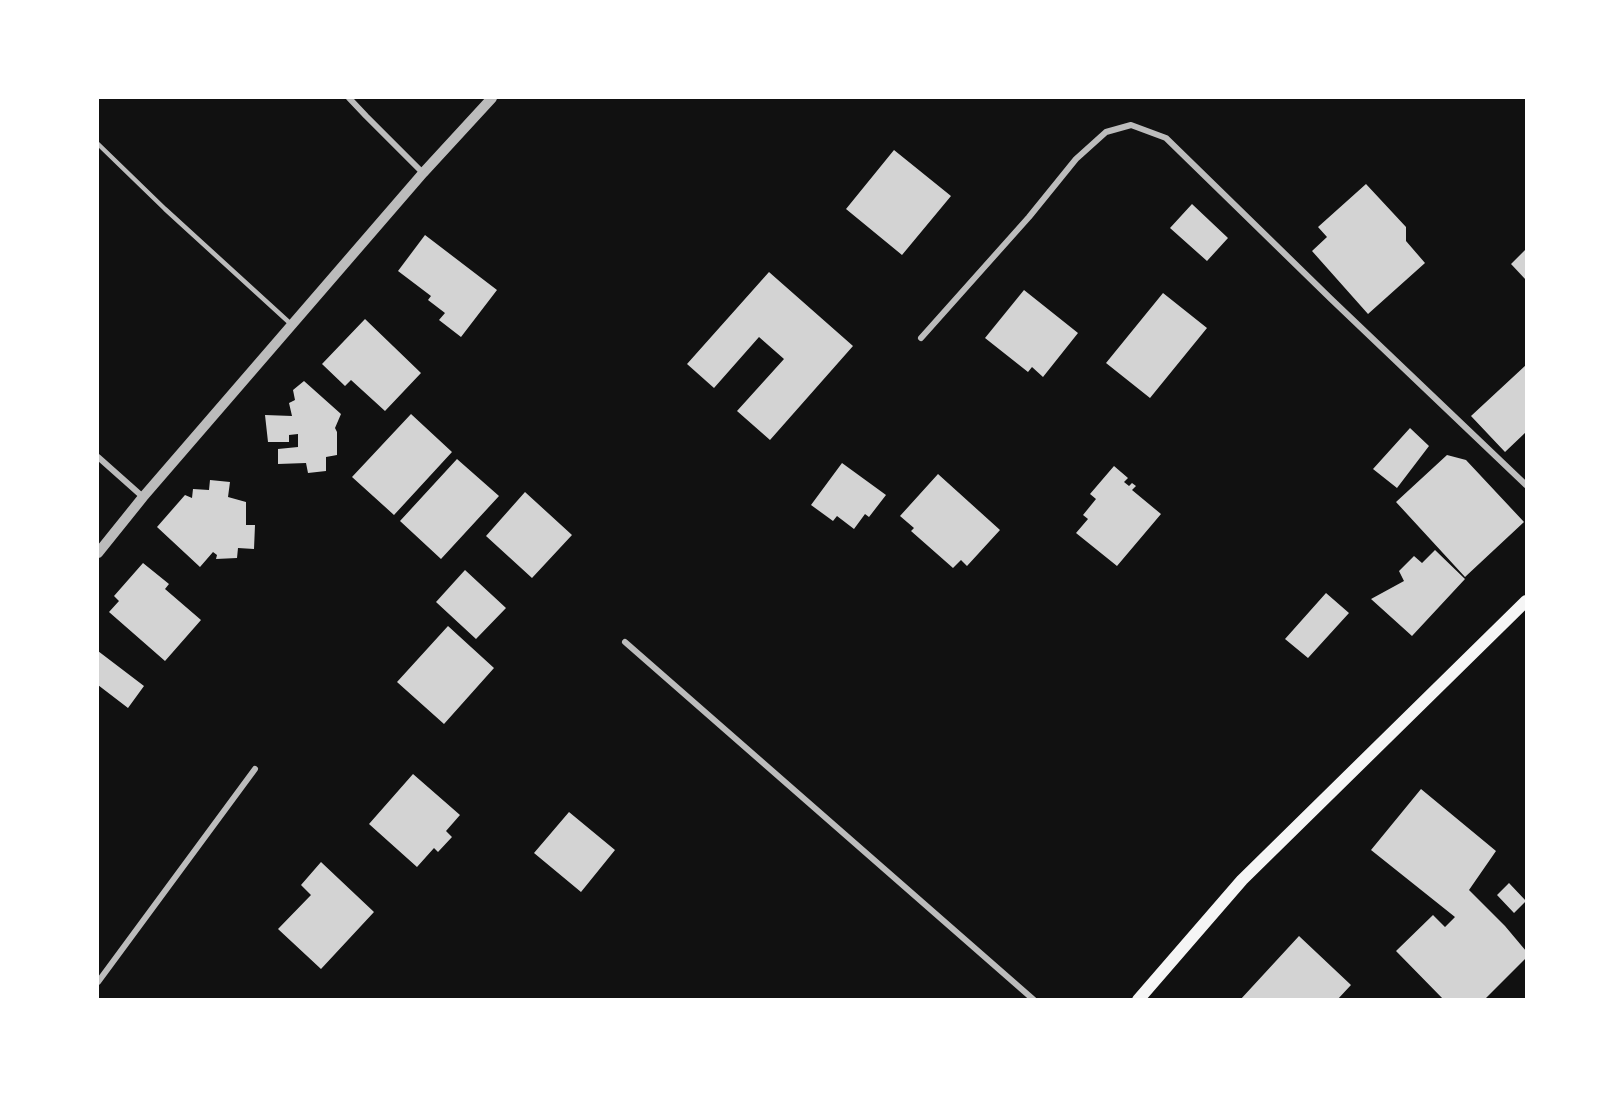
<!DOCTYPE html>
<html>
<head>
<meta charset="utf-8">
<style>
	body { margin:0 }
	#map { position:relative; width:1624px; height:1097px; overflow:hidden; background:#111; font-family:"Fira Sans",sans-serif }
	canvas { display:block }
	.frame { position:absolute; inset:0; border:99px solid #fff; pointer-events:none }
</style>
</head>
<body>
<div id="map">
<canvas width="1624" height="1097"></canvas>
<div class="frame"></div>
</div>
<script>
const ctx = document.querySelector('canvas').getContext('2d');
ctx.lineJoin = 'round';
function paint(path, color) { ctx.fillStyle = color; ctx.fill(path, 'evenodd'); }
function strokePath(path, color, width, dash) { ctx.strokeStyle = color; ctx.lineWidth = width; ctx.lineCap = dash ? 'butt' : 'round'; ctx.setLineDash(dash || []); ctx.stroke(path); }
paint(new Path2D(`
	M 894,150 L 951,196 L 902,255 L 846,209 Z
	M 1366,184 L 1406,227 L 1406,241 L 1425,263 L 1368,314 L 1312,251 L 1327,237 L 1318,227 Z
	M 1192,204 L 1228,238 L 1207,261 L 1170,228 Z
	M 425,235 L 497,290 L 461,337 L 439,320 L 445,313 L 428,300 L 431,296 L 398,271 Z
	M 1526,249 L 1526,280 L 1511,264 Z
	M 769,272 L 853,346 L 770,440 L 737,411 L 784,359 L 759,337 L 714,388 L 687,364 Z
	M 1024,290 L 1078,333 L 1043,377 L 1032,367 L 1028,372 L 985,338 Z
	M 1163,293 L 1207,328 L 1150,398 L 1106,363 Z
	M 365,319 L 421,373 L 385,411 L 351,380 L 345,386 L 322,364 Z
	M 1526,365 L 1526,432 L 1505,452 L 1471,416 Z
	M 304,381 L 341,414 L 335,428 L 337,432 L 337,455 L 326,457 L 326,471 L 308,473 L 306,463 L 278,464 L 278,449 L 298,447 L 298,434 L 289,435 L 289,442 L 268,442 L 265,415 L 292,416 L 289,403 L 295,400 L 293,390 Z
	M 411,414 L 452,452 L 394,515 L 352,477 Z
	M 1410,428 L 1429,446 L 1397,488 L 1373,469 Z
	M 1447,455 L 1466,460 L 1524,522 L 1465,577 L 1396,502 Z
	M 457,459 L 499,496 L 441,559 L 400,521 Z
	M 842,463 L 886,495 L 869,517 L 865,514 L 854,529 L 837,516 L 833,521 L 811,505 Z
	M 1114,466 L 1128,478 L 1124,482 L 1129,486 L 1132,483 L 1136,486 L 1132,490 L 1161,514 L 1117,566 L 1076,533 L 1088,519 L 1083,515 L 1096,499 L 1090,494 Z
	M 938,474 L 1000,530 L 967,566 L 961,560 L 953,568 L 911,531 L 914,528 L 900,516 Z
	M 210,480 L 230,482 L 228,497 L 246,502 L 246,525 L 255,525 L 254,549 L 238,548 L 237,558 L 216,559 L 217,555 L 213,552 L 200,567 L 157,527 L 185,495 L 192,498 L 193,489 L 209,490 Z
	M 525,492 L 572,535 L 532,578 L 486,536 Z
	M 1435,550 L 1465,579 L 1412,636 L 1371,599 L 1404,581 L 1399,571 L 1414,556 L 1422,563 Z
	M 143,563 L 169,584 L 165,589 L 201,620 L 165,661 L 109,612 L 119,601 L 114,596 Z
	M 465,570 L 506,608 L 476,639 L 436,602 Z
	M 1326,593 L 1349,613 L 1308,658 L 1285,639 Z
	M 448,626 L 494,668 L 444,724 L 397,682 Z
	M 98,651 L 144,686 L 128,708 L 98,685 Z
	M 413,774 L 460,815 L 446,831 L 452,837 L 438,852 L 434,848 L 417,867 L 369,824 Z
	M 1421,789 L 1496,851 L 1469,890 L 1505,926 L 1526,951 L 1526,958 L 1484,1000 L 1444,1000 L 1396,951 L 1433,915 L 1445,927 L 1455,917 L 1371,850 Z
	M 569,812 L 615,850 L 581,892 L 534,853 Z
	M 321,862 L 374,912 L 321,969 L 278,929 L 311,895 L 301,885 Z
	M 1509,883 L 1526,901 L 1514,913 L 1497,895 Z
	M 1299,936 L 1351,985 L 1337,1000 L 1240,1000 Z`), '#d3d3d3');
strokePath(new Path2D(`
	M 98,144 L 165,209 L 292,325`), '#bcbcbc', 4.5);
strokePath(new Path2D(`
	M 349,98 L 366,116 L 423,173
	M 921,338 L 1029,217 L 1076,159 L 1106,132 L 1131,125 L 1166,138 L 1331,299 L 1526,485
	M 98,457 L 143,497
	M 625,642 L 1034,1000
	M 98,982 L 255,769`), '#bcbcbc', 6);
strokePath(new Path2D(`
	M 98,553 L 143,497 L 423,173 L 492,98`), '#bcbcbc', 10);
strokePath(new Path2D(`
	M 1138,1000 L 1242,880 L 1526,601`), '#f5f5f5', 12);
</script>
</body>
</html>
